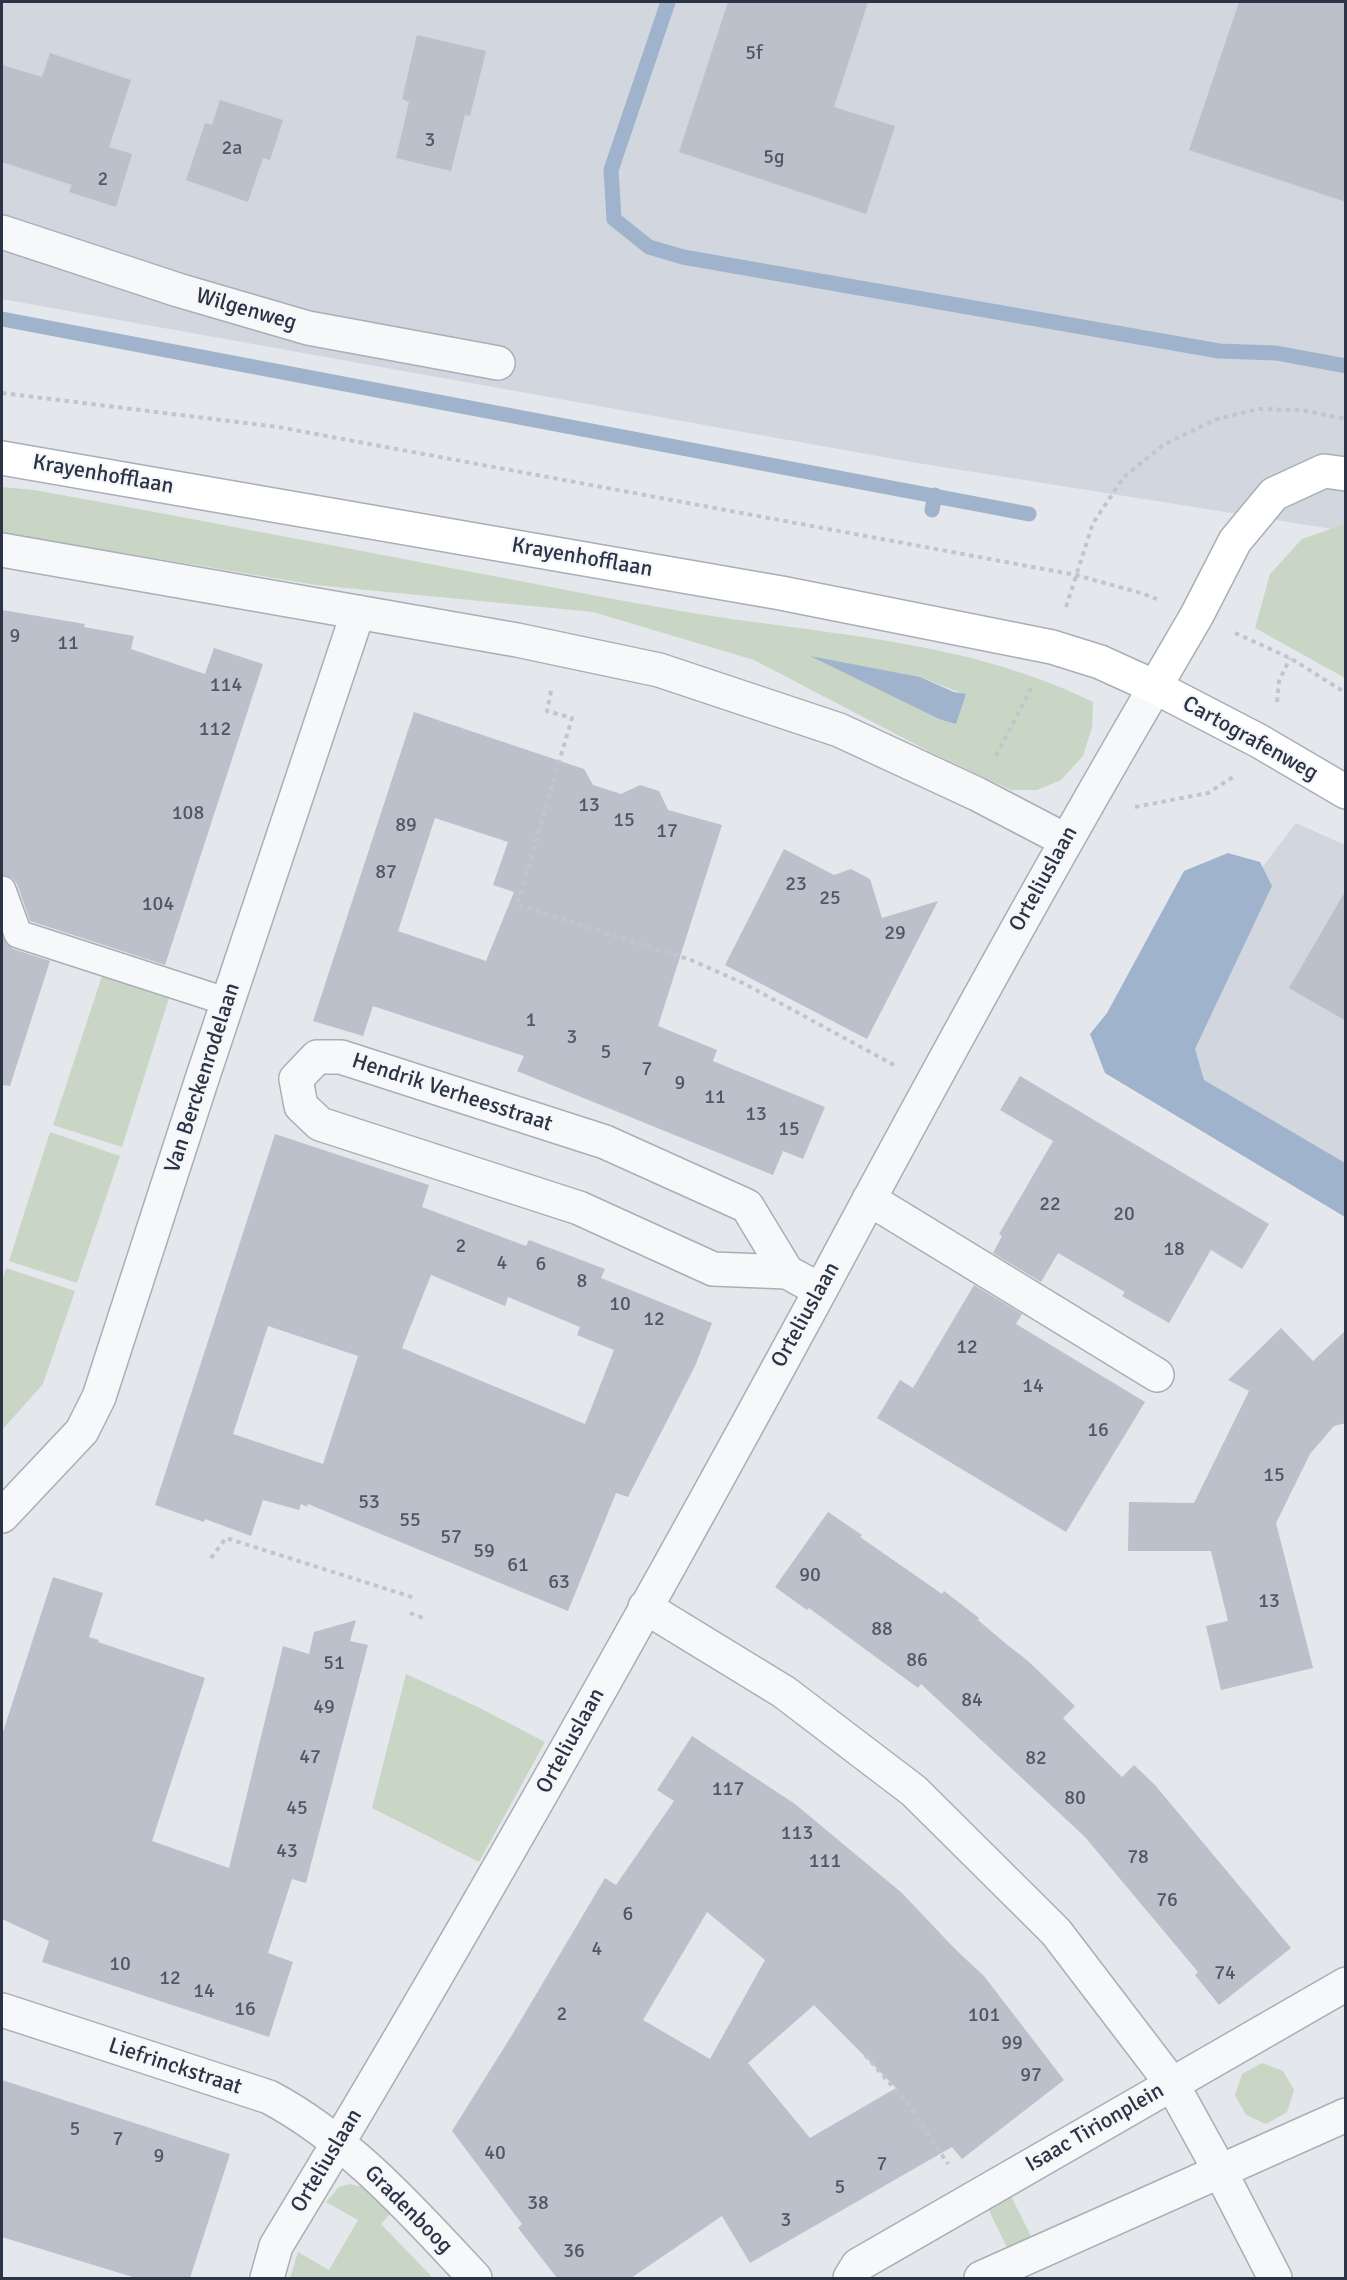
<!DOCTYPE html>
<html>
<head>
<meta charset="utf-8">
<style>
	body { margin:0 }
	#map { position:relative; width:1347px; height:2280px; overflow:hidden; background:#e4e7ec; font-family:Signika,sans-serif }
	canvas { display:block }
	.frame { position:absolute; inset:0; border:3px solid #2b3445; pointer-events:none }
</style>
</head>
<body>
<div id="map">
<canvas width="1347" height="2280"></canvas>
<div class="frame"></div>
</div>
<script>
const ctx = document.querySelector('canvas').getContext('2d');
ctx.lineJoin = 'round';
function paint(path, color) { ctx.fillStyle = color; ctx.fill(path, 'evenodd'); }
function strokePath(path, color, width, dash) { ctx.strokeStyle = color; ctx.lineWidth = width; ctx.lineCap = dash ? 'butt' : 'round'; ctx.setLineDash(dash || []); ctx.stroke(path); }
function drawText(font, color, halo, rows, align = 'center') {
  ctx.font = font + ' Signika,sans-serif'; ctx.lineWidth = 4.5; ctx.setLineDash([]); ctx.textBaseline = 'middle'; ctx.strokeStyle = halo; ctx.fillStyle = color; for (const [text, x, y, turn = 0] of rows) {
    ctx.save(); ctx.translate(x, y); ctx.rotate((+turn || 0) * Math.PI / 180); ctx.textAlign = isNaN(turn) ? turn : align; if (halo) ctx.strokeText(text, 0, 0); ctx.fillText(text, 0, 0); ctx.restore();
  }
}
paint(new Path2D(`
	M 2,2 L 1345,2 L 1345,531 L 911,462 L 2,299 Z
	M 1296,823 L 1345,845 L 1345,1216 L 1105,1073 Z`), '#d2d6de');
paint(new Path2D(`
	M 2,487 L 34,490 C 179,516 323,544 467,571 C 538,584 609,599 681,611 C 820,635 964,638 1093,702 L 1092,728 L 1083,756 L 1061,780 L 1037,790 L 1011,790 L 934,754 L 754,660 L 593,612 L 316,585 L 2,533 ZM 813,657 L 920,677 L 966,695 L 939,719 Z
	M 1345,524 L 1346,524 L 1345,678 L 1255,628 L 1270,574 L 1302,539 Z
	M 102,976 L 169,998 L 122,1147 L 53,1125 Z
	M 50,1132 L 120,1156 L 77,1283 L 9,1261 Z
	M 6,1268 L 75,1291 L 43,1384 L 2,1430 L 2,1281 Z
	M 406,1674 L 478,1707 L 545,1742 L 479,1862 L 372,1808 Z
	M 1262,2063 L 1283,2071 L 1294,2090 L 1287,2112 L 1266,2124 L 1246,2115 L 1235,2095 L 1242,2074 Z
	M 350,2184 L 362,2187 L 391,2213 L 381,2224 L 433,2278 L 290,2278 L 298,2252 L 329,2270 L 358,2220 L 326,2202 L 339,2187 Z
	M 1008,2190 L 1035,2244 L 1011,2256 L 986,2204 Z`), '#c9d6c5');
paint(new Path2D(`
	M 810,656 L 920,677 L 954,692 L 966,694 L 956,724 L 939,719 Z
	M 1228,853 L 1260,862 L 1272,886 L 1195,1049 L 1204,1080 L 1345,1163 L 1345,1217 L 1105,1073 L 1090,1034 L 1107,1013 L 1184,871 Z`), '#9fb4cc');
strokePath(new Path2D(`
	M 668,2 L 611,170 L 614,219 L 649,247 L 683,257 L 1219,351 L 1276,353 L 1346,366
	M 2,319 L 1029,514
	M 932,510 L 935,495`), '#9fb4cc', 15);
paint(new Path2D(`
	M 728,2 L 868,2 L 834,107 L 895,126 L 866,214 L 679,152 Z
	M 1239,2 L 1346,2 L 1346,202 L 1189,150 Z
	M 417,35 L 486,51 L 470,116 L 465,115 L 451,171 L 396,158 L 409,102 L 402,99 Z
	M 50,53 L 131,80 L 109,147 L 132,154 L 116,207 L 69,192 L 72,185 L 2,162 L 2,65 L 42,77 Z
	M 220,100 L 283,120 L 270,160 L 263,158 L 248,202 L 186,180 L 205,123 L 212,125 Z
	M 2,610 L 85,624 L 84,627 L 134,636 L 131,649 L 205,674 L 214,648 L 263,664 L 165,965 L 30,921 L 17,884 L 12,878 L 2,875 Z
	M 414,712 L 584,769 L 593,785 L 621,794 L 640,785 L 659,791 L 668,810 L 722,825 L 658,1026 L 717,1050 L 713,1061 L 825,1107 L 803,1159 L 783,1151 L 773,1175 L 517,1071 L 524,1056 L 373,1006 L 363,1036 L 313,1021 ZM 435,818 L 508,842 L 493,885 L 514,892 L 486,961 L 398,931 Z
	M 784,849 L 834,875 L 851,869 L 870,879 L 882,918 L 938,901 L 867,1039 L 725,965 Z
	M 1346,890 L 1346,1021 L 1289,988 Z
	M 2,935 L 7,945 L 13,949 L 50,961 L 10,1086 L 2,1085 Z
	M 1020,1076 L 1269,1224 L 1242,1269 L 1211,1250 L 1169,1323 L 1122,1296 L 1125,1292 L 1058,1253 L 1041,1282 L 993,1253 L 1002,1236 L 999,1234 L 1053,1141 L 1000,1110 Z
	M 275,1134 L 429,1185 L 422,1207 L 526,1246 L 529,1240 L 605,1269 L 601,1278 L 712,1323 L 695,1366 L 628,1497 L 616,1493 L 568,1611 L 308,1504 L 307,1507 L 301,1504 L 299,1510 L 263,1500 L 251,1536 L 205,1519 L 204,1522 L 155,1505 ZM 431,1275 L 505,1306 L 508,1297 L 580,1327 L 577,1335 L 614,1350 L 585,1424 L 402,1348 ZM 268,1326 L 358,1356 L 323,1464 L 233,1434 Z
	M 974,1285 L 1022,1314 L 1016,1324 L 1145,1402 L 1066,1532 L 877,1418 L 900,1380 L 913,1388 Z
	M 1281,1328 L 1313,1361 L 1346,1330 L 1346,1423 L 1334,1426 L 1310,1454 L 1276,1523 L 1313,1668 L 1221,1690 L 1206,1626 L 1228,1621 L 1211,1551 L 1128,1551 L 1129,1502 L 1194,1503 L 1249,1391 L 1228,1380 Z
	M 828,1512 L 862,1535 L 860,1537 L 942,1594 L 944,1591 L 979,1618 L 978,1620 L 1005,1643 L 1028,1661 L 1075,1706 L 1063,1718 L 1122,1777 L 1134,1765 L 1155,1785 L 1291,1948 L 1219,2005 L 1195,1975 L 1198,1972 L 1085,1837 L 921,1684 L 918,1688 L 809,1608 L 807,1610 L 775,1587 Z
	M 53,1577 L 103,1593 L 89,1637 L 99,1640 L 98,1642 L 205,1678 L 152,1841 L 229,1868 L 283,1646 L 309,1654 L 314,1632 L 356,1620 L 350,1641 L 368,1645 L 306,1883 L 292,1879 L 268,1953 L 293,1962 L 269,2037 L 42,1962 L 49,1941 L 2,1919 L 2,1735 Z
	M 692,1736 L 795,1804 L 902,1893 L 955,1949 L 984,1976 L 1064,2080 L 962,2159 L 952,2147 L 750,2263 L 722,2216 L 631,2278 L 557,2278 L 518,2228 L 522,2224 L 452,2131 L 512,2035 L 605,1878 L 616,1885 L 674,1801 L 657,1790 ZM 707,1912 L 765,1960 L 710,2059 L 643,2020 ZM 814,2005 L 896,2088 L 810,2138 L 748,2063 Z
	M 2,2080 L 230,2154 L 190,2278 L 136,2278 L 2,2237 Z`), '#bbc0ca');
const lane = new Path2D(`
	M 2,890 L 18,934 L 228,1002`);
const street = new Path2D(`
	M 2,232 L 178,290 L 308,328 L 498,363
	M 2,550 L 517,640 L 659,670 L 839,730 L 977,794 L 1065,840
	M 869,1199 L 1157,1375
	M 787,1272 L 747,1206 L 605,1142 L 341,1057 L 317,1057 L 296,1079 L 301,1106 L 320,1124 L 579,1208 L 713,1269 L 787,1272 L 820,1290
	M 2,1516 L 82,1431 L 99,1397 L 202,1079 L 358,612
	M 645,1607 L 784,1692 L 914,1791 L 1056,1932 L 1172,2084 L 1220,2171 L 1275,2278
	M 2,2010 L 269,2097 C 350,2140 413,2212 475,2278
	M 267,2278 L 276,2246 C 466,1933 645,1614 819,1293 C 928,1089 1038,887 1155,687
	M 850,2278 L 858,2265 L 1346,1984
	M 981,2278 L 1346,2115`);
const secondary = new Path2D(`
	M 2,458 L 781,593 L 1052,647 L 1100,662 L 1155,687 L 1259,741 L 1346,792
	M 1155,687 L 1197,615 L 1235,541 L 1274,494 L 1324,471 L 1346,474`);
strokePath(lane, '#a9aeb7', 30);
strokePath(street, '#a9aeb7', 36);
strokePath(secondary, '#a9aeb7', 36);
strokePath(new Path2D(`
	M 2,393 L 278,427 L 1076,575 L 1141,593 L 1157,599
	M 1066,607 L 1093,523 L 1124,477 L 1163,445 L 1217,419 L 1259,409 L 1301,410 L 1346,419
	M 1235,633 L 1290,658 L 1346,693
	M 551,691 L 547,711 L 572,718 L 517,905 L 691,960 L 745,984 L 894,1065
	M 1277,702 L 1279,681 L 1290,658
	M 996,756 L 1033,685
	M 1135,807 L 1208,793 L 1233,777
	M 211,1558 L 226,1538 L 415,1598
	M 410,1613 L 423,1618
	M 865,2055 L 908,2104 L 948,2164`), '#c2c5cb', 4, [4.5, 4.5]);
strokePath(lane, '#f7f8fa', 27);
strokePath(street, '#f7f8fa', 33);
strokePath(secondary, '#fff', 33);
drawText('20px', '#4f5766', null, [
	["5f",754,54],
	["3",430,141],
	["2a",232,149],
	["5g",774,158],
	["2",103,180],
	["9",15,637],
	["11",68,644],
	["114",226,686],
	["112",215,730],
	["13",589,806],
	["108",188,814],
	["15",624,821],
	["89",406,826],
	["17",667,832],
	["87",386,873],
	["23",796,885],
	["25",830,899],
	["104",158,905],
	["29",895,934],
	["1",531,1021],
	["3",572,1038],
	["5",606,1053],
	["7",647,1070],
	["9",680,1084],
	["11",715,1098],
	["13",756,1115],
	["15",789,1130],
	["22",1050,1205],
	["20",1124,1215],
	["2",461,1247],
	["18",1174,1250],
	["4",502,1264],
	["6",541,1265],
	["8",582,1282],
	["10",620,1305],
	["12",654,1320],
	["12",967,1348],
	["14",1033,1387],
	["16",1098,1431],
	["15",1274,1476],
	["53",369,1503],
	["55",410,1521],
	["57",451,1538],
	["59",484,1552],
	["61",518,1566],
	["90",810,1576],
	["63",559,1583],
	["13",1269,1602],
	["88",882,1630],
	["86",917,1661],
	["51",334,1664],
	["84",972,1701],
	["49",324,1708],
	["47",310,1758],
	["82",1036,1759],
	["117",728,1790],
	["80",1075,1799],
	["45",297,1809],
	["113",797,1834],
	["43",287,1852],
	["78",1138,1858],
	["111",825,1862],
	["76",1167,1901],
	["6",628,1915],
	["4",597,1950],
	["10",120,1965],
	["74",1225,1974],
	["12",170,1979],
	["14",204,1992],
	["16",245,2010],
	["2",562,2015],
	["101",984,2016],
	["99",1012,2044],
	["97",1031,2076],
	["5",75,2130],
	["7",118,2140],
	["40",495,2154],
	["9",159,2157],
	["7",882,2165],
	["5",840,2188],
	["38",538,2204],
	["3",786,2221],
	["36",574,2252]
]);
drawText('22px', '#2b3445', '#f4f6f9', [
	["Wilgenweg",246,310,16],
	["Krayenhofflaan",103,475,10],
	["Krayenhofflaan",582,558,10],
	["Cartografenweg",1250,739,29],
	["Orteliuslaan",1044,879,-61],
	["Van Berckenrodelaan",203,1078,-72],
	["Hendrik Verheesstraat",452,1093,18],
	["Orteliuslaan",806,1315,-61],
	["Orteliuslaan",571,1741,-61],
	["Liefrinckstraat",175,2067,18],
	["Isaac Tirionplein",1095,2128,-30],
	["Orteliuslaan",327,2161,-59],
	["Gradenboog",408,2210,45]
]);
</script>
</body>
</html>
